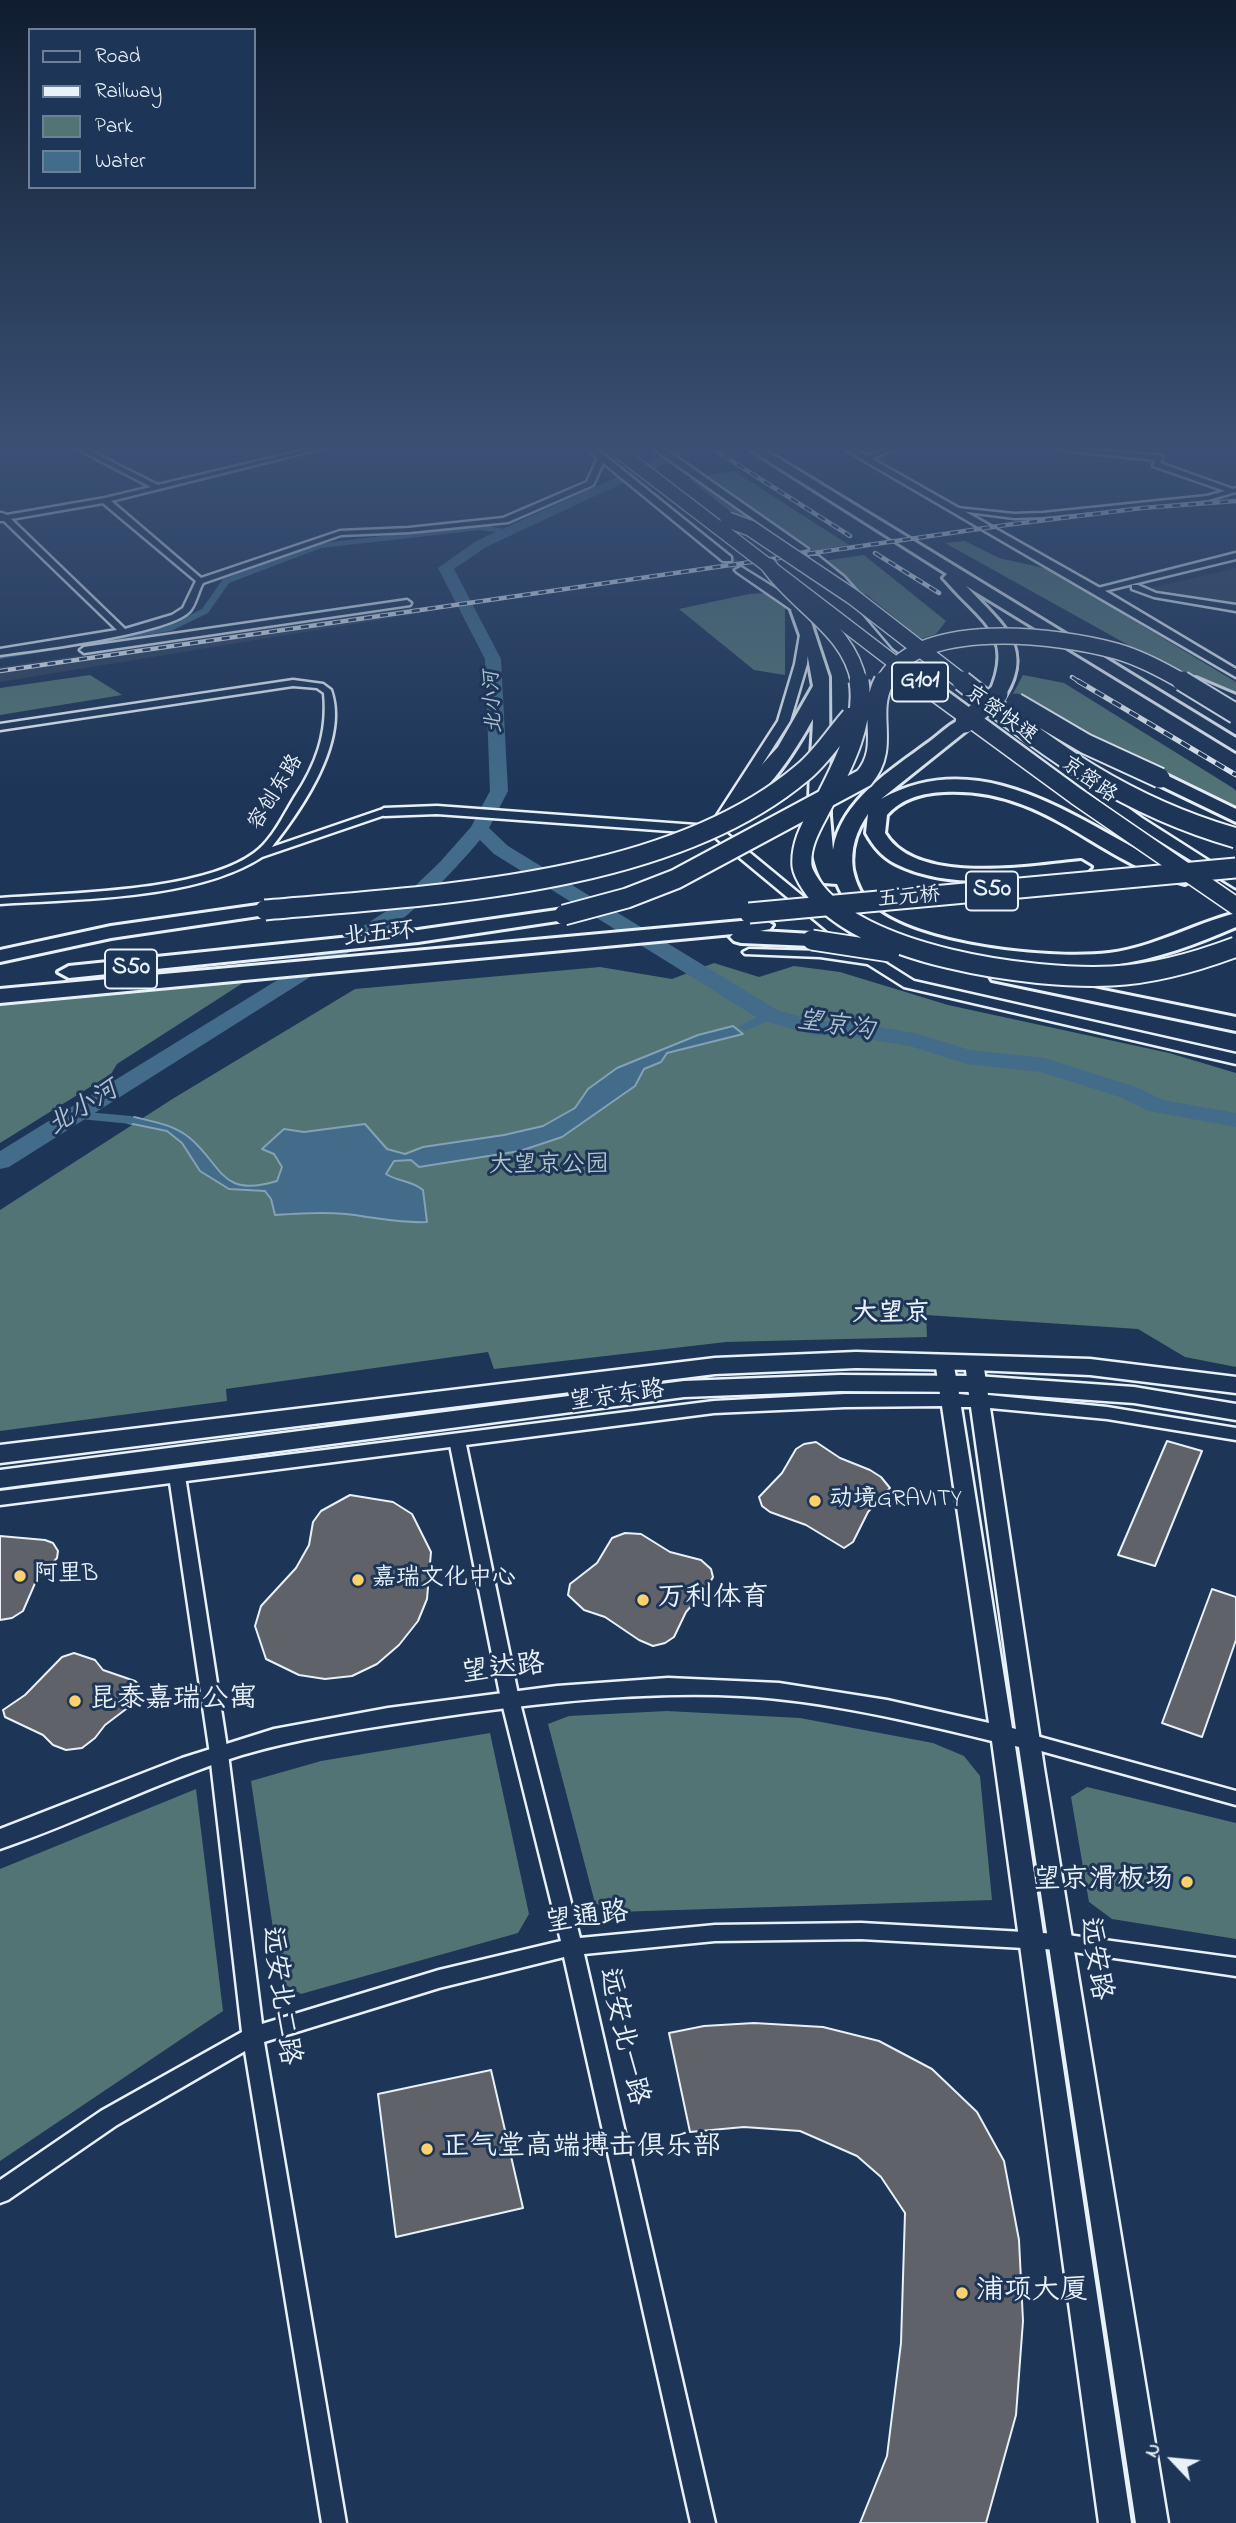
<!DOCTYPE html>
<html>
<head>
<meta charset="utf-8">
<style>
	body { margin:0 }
	#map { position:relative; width:1236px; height:2523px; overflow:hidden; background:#1d3557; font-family:"Indie Flower",sans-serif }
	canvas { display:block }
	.legend { position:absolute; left:28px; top:28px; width:228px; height:161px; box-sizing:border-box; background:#1d3557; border:2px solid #6e8097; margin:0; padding:9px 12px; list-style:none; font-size:21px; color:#e8f1f8 }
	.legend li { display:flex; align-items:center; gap:14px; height:35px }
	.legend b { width:35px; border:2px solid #6e8097 }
	.north { position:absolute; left:1138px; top:2425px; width:70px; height:70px; -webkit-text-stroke:5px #1d3557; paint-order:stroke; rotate:296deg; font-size:19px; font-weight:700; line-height:28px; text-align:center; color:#e8f1f8 }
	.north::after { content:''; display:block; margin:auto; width:24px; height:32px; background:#e8f1f8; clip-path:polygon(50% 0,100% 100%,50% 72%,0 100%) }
</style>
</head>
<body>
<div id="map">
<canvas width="1236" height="2523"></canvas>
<ul class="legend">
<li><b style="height:9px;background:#1d3557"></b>Road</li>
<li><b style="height:9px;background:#e8f1f8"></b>Railway</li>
<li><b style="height:19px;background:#527475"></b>Park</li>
<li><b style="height:19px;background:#426c89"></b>Water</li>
</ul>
<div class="north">N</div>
</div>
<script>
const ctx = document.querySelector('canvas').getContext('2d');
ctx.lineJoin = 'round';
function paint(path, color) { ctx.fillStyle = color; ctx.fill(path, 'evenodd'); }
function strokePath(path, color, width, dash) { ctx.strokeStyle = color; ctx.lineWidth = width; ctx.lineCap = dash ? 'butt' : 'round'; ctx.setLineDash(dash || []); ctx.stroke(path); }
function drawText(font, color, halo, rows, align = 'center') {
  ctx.font = font + ' "Indie Flower","LXGW WenKai TC",sans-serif'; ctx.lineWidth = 6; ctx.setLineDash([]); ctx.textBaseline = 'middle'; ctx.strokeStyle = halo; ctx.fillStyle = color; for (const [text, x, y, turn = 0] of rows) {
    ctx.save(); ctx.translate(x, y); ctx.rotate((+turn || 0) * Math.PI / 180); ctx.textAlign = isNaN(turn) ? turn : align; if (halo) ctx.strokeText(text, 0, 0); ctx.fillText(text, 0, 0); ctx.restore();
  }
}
paint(new Path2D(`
	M 1236,568 L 1236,606 L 1152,593 L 1151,588 Z
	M 420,607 L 422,613 L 0,682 L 0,667 Z`), '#31425d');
paint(new Path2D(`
	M 734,471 L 849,545 L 785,555 L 689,479 Z
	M 965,541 L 999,558 L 1048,569 L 1236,682 L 1236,698 L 1139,651 L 945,543 Z
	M 864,555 L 946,621 L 936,634 L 921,639 L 867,595 L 829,582 L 803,564 Z
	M 785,592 L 785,675 L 754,670 L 679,609 L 749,594 Z
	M 90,675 L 122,695 L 0,715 L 0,688 Z
	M 1023,675 L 1064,683 L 1233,788 L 1236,791 L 1236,806 L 1009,701 Z
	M 714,963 L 759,977 L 794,966 L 840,972 L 948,1005 L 1169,1053 L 1236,1073 L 1236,1367 L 1185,1357 L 1138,1329 L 926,1315 L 927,1337 L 726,1342 L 494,1369 L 488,1352 L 226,1389 L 227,1401 L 0,1431 L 0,1210 L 174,1098 L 355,989 L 600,967 L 672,979 Z
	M 249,979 L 117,1064 L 111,1074 L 0,1143 L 0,1002 Z
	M 667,1711 L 800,1718 L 933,1743 L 964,1756 L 980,1776 L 992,1900 L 615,1912 L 595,1903 L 548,1724 L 569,1716 Z
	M 490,1733 L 529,1914 L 518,1933 L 301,1994 L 281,1982 L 251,1781 L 321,1761 Z
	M 1087,1787 L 1236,1823 L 1236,1939 L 1112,1919 L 1089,1902 L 1071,1797 Z
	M 196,1789 L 223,2011 L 0,2161 L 0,1869 Z`), '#527475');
const water = new Path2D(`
	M 733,1026 L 743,1034 L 667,1053 L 661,1062 L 644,1069 L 635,1086 L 562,1137 L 520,1151 L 419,1167 L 411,1160 L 394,1161 L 386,1174 C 398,1182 411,1180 423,1190 L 427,1222 C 403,1223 390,1220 367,1217 C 337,1211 306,1213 275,1215 L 271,1199 L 265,1191 L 229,1189 L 200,1171 L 182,1143 L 167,1131 L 128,1123 L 134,1117 C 155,1122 175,1125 191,1139 C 223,1167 221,1198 277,1181 L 282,1167 L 274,1154 L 262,1149 L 284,1129 L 304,1132 L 365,1124 L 387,1149 L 405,1154 L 423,1147 L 504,1135 L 543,1126 L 575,1108 L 588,1089 L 617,1068 L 698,1035 Z`);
paint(water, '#426c89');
strokePath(water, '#84a1b5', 2);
paint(new Path2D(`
	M 480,524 L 513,531 L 509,534 L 480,530 L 321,548 L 229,583 L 208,613 L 171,631 L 0,659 L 0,653 L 166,627 L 202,609 L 223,579 L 316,544 Z
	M 769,1011 L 774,1012 L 774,1018 L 745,1031 L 738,1027 Z
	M 75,1111 L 131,1116 L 138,1120 L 131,1124 L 70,1118 L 68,1115 L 70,1112 Z`), '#426c89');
paint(new Path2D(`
	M 683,447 L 700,447 L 486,547 L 454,569 L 501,659 L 508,791 L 489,828 L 508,846 L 777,1010 L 814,1021 L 850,1022 L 914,1033 L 970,1050 L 1044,1058 L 1136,1087 L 1163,1100 L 1236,1113 L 1236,1127 L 1149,1111 L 1120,1097 L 1041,1072 L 967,1064 L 910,1046 L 850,1036 L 813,1035 L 761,1020 L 494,854 L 480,840 C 458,866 388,945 355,944 L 353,950 L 9,1167 L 0,1169 L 0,1151 L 339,942 L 349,940 L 351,934 L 394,906 L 440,862 L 471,827 L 490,791 L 485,659 L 438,568 L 476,541 Z`), '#426c89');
const building = new Path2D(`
	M 1167,1441 L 1202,1451 L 1155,1566 L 1118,1555 Z
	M 816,1442 L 840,1458 L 870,1470 L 881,1477 L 890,1488 L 868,1512 L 853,1542 L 844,1548 L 806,1525 L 770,1512 L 762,1506 L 759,1497 L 782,1473 L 796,1449 L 804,1444 Z
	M 350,1495 L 393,1502 L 412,1514 L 431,1552 L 427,1599 L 418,1621 L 399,1645 L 377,1664 L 352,1676 L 325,1679 L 299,1675 L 266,1659 L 255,1626 L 261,1606 L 296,1568 L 309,1545 L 313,1522 L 321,1511 Z
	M 625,1533 L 641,1534 L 670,1552 L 701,1560 L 711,1569 L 713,1577 L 707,1588 L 686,1612 L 674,1637 L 665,1643 L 653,1646 L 639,1640 L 605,1617 L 584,1610 L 568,1595 L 570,1584 L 597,1563 L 612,1538 Z
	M 0,1536 L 45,1540 L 53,1543 L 58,1551 L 57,1558 L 36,1581 L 23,1611 L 12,1618 L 0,1620 Z
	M 1212,1589 L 1236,1597 L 1236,1640 L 1202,1737 L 1162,1723 Z
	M 74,1653 L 95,1660 L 103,1670 L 135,1681 L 141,1686 L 141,1694 L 138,1700 L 105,1725 L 95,1738 L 82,1748 L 66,1750 L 53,1745 L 43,1735 L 5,1717 L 3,1710 L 25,1695 L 62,1657 Z
	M 754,2023 L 823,2027 L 879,2041 L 932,2069 L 977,2112 L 1004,2161 L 1019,2240 L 1023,2321 L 1016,2415 L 986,2523 L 860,2523 L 887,2456 L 901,2343 L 905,2213 L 881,2177 L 857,2156 L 800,2131 L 744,2127 L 690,2132 L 669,2033 L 704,2026 Z
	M 491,2070 L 523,2208 L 396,2237 L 378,2094 Z`);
paint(building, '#60626a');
strokePath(building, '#e8f1f8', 2);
strokePath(new Path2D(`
	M 803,549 L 814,558
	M 727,559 L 741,570`), '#3b516f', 11, [11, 5]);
const minor = new Path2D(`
	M 74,447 L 82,447 L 158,485 L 317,447 L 327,447 L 111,501 L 201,578 L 340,531 L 409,528 L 503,518 L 587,482 L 599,455 L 606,457 L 593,485 L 508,522 L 409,532 L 341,535 L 203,583 C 198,591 196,605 189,612 C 167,634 35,650 0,655 L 0,649 L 117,630 L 4,521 L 0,521 L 0,513 L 2,513 L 7,515 L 105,498 L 151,487 ZM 103,503 L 196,581 L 183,608 L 172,615 L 125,629 L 11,519 Z
	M 890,447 L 899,447 L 869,460 L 862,458 Z
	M 1058,447 L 1163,456 L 1160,463 L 1233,489 L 1236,488 L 1236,492 L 1208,500 L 1043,517 L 1014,518 L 953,510 L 957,508 L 1014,514 L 1043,513 L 1207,496 L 1225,491 L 1153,466 L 1155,460 L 1061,450 Z
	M 1132,585 L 1138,585 L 1156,593 L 1236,605 L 1236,611 L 1154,597 L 1132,589 Z
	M 407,600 L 411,603 L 410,605 L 84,653 L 80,650 L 84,647 Z
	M 293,680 L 323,684 L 331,690 C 349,741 302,809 272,847 L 380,810 L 388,810 L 388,814 L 262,857 C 196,900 77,899 0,904 L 0,898 C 67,893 201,892 254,853 C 272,840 283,816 294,798 C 316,765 328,733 324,693 L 317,688 L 293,686 L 0,730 L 0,724 Z
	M 749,949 L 820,951 L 874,959 L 880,962 L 874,965 L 820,957 L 745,954 L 743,952 Z
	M 457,1435 L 462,1436 L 465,1440 L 519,1699 L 580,1938 L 715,1925 L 861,1923 L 1060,1934 L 1236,1958 L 1236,1976 L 1060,1950 L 861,1939 L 715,1941 L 584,1954 L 715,2523 L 691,2523 L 564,1957 L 439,1988 L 264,2042 L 346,2523 L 322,2523 L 245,2051 L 117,2125 L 8,2200 L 0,2203 L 0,2180 L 101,2111 L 242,2032 L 210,1754 L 169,1476 L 171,1472 L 183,1472 L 185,1476 L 228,1754 L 262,2024 L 439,1970 L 561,1941 L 501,1699 L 449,1440 L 452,1436 Z
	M 1029,1734 L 1236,1791 L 1236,1805 L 1023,1746 L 1020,1741 L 1023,1736 Z`);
const tertiary = new Path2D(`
	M 841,447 L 851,447 L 1107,592 L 1236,669 L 1236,677 Z
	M 801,629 L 810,631 L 807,664 L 790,721 L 721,829 L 879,959 L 914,981 L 1236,1054 L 1236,1064 L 904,987 L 869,965 L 711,834 L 437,814 L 384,816 L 378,812 L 384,808 L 437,806 L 710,826 L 778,721 L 795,664 Z
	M 944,1355 L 953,1361 L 959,1394 L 969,1395 L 965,1362 L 974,1356 L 983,1362 L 988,1395 L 1107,1407 L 1236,1428 L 1236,1440 L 1107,1419 L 990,1408 L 1044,1768 L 1168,2523 L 1136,2523 L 1019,1747 L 1015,1746 L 1131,2523 L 1099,2523 L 992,1741 C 909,1721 826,1701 741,1696 C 641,1691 540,1703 440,1717 C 374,1727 307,1736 242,1755 C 159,1781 82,1821 0,1849 L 0,1829 L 182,1758 L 274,1729 L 388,1708 L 557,1686 L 668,1678 L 779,1683 L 887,1700 L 989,1723 L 942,1406 L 845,1407 L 714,1413 L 0,1505 L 0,1491 L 714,1401 L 845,1394 L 940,1394 L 935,1361 ZM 961,1407 L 971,1407 L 1016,1729 L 1012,1728 Z`);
const secondary = new Path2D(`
	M 584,447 L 594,447 L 731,557 L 731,561 L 723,561 Z
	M 651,447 L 662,447 L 808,549 L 799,551 Z
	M 1236,553 L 1236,559 L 1096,593 L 1090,590 Z
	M 810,556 L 818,556 L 844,577 L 901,642 L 1142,818 L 1236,878 L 1236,888 L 1132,824 L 893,648 L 836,581 L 810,560 Z
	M 741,567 L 823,618 L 817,621 L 795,612 L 737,572 L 735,570 Z`);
const primary = new Path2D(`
	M 856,1352 L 1090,1359 L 1236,1377 L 1236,1393 L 1090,1375 L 974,1370 L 856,1368 L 715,1374 L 0,1463 L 0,1445 L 715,1358 Z
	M 840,1375 L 976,1376 L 1134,1387 L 1236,1404 L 1236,1420 L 1134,1403 L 976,1392 L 840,1391 L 684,1397 L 0,1488 L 0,1470 L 684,1381 Z`);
const motorway = new Path2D(`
	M 746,447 L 760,447 L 1236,738 L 1236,751 L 966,586 C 999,622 1037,646 1004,698 L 992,698 L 989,694 C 1016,634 981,622 946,581 L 943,578 L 947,574 Z
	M 799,605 L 807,610 L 829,677 L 830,816 L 833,850 C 840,801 892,769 929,742 C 940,734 952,721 965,718 L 974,723 L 971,727 L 881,799 C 973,748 1059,807 1138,850 C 1153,858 1185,864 1195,878 L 1185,884 C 1095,862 1048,787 944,792 C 923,793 902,798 887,815 L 885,833 C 916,886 1030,866 1081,861 L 1091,867 C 1084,876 1067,874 1056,876 C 1004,881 944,888 896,864 C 882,857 873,846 866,833 L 868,814 C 856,831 850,849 853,870 C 856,884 862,897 873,907 C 916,946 1052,960 1109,953 C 1155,947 1193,924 1236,913 L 1236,927 C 1197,944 1157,959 1114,965 C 1053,974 917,957 866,921 C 852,912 843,898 837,884 L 824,883 C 800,847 812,762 813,719 C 799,744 766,800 738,807 L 729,801 L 778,747 L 813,686 L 808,658 L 791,610 Z
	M 1196,678 L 1236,695 L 1236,706 L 1190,687 L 1188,683 L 1190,679 Z
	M 1160,772 L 1236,809 L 1236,822 L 1153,782 L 1151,778 Z
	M 265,904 L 272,906 L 275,910 L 272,914 L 111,938 L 0,962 L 0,950 L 111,926 Z
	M 564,909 L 571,911 L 574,915 L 571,919 L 418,942 L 69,978 L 58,972 L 69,966 L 418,930 Z
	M 763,919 L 773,925 L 770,929 L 760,931 L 812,934 L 823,940 L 812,946 L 741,943 L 734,941 L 730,937 L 733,934 L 0,1003 L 0,989 Z
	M 1000,969 L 1236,1017 L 1236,1031 L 992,980 L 989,975 L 992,970 Z`);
strokePath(minor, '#e8f1f8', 5);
strokePath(tertiary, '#e8f1f8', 5);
strokePath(secondary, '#e8f1f8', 5);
strokePath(primary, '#e8f1f8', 5);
strokePath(motorway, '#e8f1f8', 6);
paint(minor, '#1d3557');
paint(tertiary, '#1d3557');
paint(secondary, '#1d3557');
paint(primary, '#1d3557');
paint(motorway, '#1d3557');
const railFar1 = new Path2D(`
	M 710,447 L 850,536
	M 875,553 L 939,593
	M 0,671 L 1006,525 L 1142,508 L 1236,501
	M 1072,677 L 1081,683`);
const rail = new Path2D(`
	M 1078,681 L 1236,775`);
strokePath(railFar1, '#e8f1f8', 4.5);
strokePath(rail, '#e8f1f8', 5);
strokePath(railFar1, '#1d3557', 2.5, [8]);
strokePath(rail, '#1d3557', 3.5, [10]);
const trunkBridgeFar1 = new Path2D(`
	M 613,447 L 921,683`);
const trunkBridge = new Path2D(`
	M 919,681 L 1076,796 L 1236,906`);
const motorwayBridgeFar1 = new Path2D(`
	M 728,520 L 750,528 L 853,597 L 964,683
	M 769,566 C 798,607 850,630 859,683
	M 883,683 C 917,617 1058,635 1116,651 C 1141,658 1163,670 1185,683`);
const motorwayBridge = new Path2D(`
	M 859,681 C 866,724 841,769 822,806 C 812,825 800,844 802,866 C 803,873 807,879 811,885 C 857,956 1033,980 1112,976 C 1155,974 1196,962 1236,947
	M 962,681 C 1051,752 1125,806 1236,838
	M 1182,681 L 1236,714
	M 1016,703 L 1086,744 L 1160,778
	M 965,723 L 998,694
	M 265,910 C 433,895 668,886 802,773 C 821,758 835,735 851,717
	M 749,913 L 1236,868
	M 564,915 L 627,898 L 676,879 L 864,778 C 891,746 866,715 884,681
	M 812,940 L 890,952`);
strokePath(trunkBridgeFar1, '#e8f1f8', 16, []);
strokePath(trunkBridge, '#e8f1f8', 20, []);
strokePath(motorwayBridgeFar1, '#e8f1f8', 18, []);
strokePath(motorwayBridge, '#e8f1f8', 23, []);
strokePath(trunkBridgeFar1, '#1d3557', 13);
strokePath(trunkBridge, '#1d3557', 17);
strokePath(motorwayBridgeFar1, '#1d3557', 15);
strokePath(motorwayBridge, '#1d3557', 19);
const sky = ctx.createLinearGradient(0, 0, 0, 800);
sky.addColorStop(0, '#101d30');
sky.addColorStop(0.56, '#3a5174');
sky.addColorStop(1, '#3a517400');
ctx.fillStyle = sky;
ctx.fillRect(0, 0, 1236, 800);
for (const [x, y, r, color] of [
	[815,1501,7,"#ffd166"],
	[20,1576,7,"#ffd166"],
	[358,1580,7,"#ffd166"],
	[643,1600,7,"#ffd166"],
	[75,1701,7,"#ffd166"],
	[1187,1882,7,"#ffd166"],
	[427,2149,7,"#ffd166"],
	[962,2293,7,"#ffd166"]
]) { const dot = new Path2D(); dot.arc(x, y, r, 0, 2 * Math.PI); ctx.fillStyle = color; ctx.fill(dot); strokePath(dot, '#1d3557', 2.5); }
drawText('italic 21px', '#aec2d1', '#1d3557', [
	["北小河",495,702,-93]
]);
drawText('21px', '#e8f1f8', '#1d3557', [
	["京密快速",1000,716,36],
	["京密路",1088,781,36],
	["容创东路",277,793,-58],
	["五元桥",909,899,-5]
]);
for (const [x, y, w] of [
	[920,682,56],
	[992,891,52],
	[131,969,52]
]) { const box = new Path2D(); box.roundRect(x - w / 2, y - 19.5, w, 39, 5); ctx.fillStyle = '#1d3557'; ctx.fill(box); strokePath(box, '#e8f1f8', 2); }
drawText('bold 23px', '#e8f1f8', null, [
	["G101",920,682],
	["S50",992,891],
	["S50",131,969]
]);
drawText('24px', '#e8f1f8', '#1d3557', [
	["北五环",379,936,-6],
	["望京东路",617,1398,-8]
]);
drawText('24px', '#b4c5ca', '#1d3557', [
	["大望京公园",549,1167]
]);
drawText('24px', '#e8f1f8', '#1d3557', [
	["动境GRAVITY",829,1501],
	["阿里B",34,1576],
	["嘉瑞文化中心",372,1580]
], 'left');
drawText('italic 26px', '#aec2d1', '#1d3557', [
	["望京沟",835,1028,9],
	["北小河",84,1110,-32]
]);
drawText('bold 26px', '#e8f1f8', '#1d3557', [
	["大望京",891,1316]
]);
drawText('28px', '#e8f1f8', '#1d3557', [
	["万利体育",657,1600],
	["昆泰嘉瑞公寓",89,1701],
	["望京滑板场",1173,1882,"right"],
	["正气堂高端搏击俱乐部",441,2149],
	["浦项大厦",976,2293]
], 'left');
drawText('28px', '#e8f1f8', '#1d3557', [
	["望达路",503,1671,-7],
	["望通路",587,1920,-8],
	["远安路",1093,1959,81],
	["远安北二路",278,1996,82],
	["远安北一路",621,2037,77]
]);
</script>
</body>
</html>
